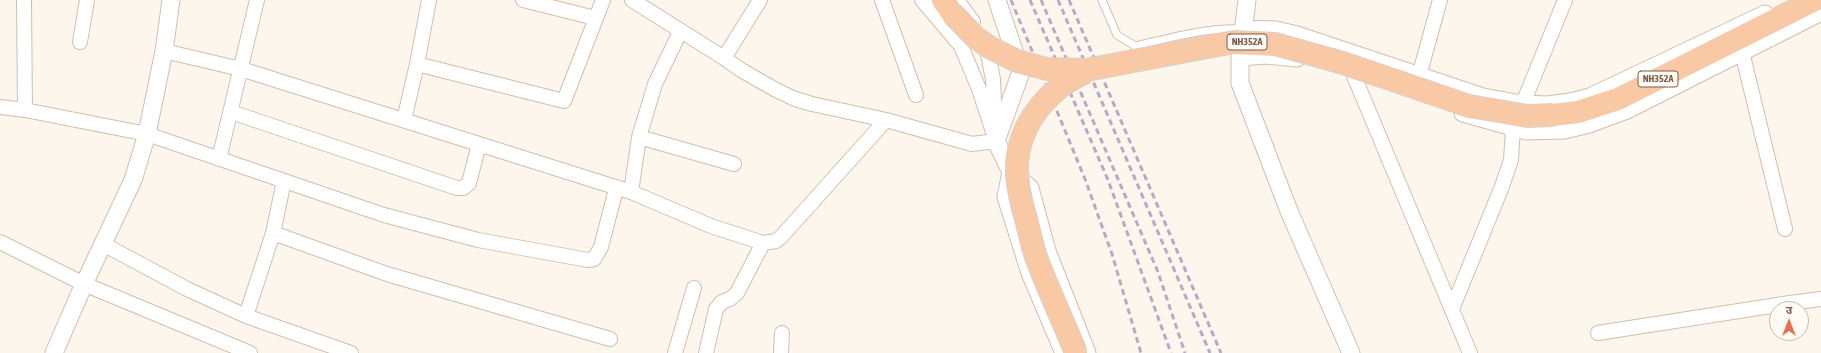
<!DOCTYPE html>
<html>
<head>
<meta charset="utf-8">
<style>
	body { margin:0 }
	#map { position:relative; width:1821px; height:353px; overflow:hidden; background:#fdf6ec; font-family:"Asap Condensed","Noto Sans Devanagari",sans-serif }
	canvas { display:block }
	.north { position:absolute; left:1769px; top:301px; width:40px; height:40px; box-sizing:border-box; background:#fffaf3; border:1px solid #cabbb1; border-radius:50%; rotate:0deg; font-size:11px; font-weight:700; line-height:16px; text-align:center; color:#7a5c4d }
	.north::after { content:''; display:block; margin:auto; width:14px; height:18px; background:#e76f51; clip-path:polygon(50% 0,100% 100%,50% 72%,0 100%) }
</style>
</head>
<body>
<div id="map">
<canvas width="1821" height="353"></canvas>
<div class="north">उ</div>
</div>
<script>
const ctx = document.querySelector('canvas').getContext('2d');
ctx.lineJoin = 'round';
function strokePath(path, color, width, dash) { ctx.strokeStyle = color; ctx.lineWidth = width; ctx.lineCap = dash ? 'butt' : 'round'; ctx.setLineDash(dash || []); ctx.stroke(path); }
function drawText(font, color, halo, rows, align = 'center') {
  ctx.font = font + ' "Asap Condensed",sans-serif'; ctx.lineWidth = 3.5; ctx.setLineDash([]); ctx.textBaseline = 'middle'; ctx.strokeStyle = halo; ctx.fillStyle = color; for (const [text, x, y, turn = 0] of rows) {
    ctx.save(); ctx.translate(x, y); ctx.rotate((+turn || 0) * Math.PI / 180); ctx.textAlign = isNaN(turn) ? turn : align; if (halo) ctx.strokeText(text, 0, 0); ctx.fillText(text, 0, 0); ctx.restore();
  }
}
const service = new Path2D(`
	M 1102,0 L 1117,35 L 1135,46 C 1171,38 1206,27 1244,29`);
const minor = new Path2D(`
	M 24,0 L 25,110
	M 523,0 L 595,18
	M 632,0 L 724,58 L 741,70 L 776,90 L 795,99 L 812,104 L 886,120 L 972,144 L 996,141
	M 882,0 L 916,95
	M 922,0 L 961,46 L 979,89 L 996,141
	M 957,0 L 973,22
	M 985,40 L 993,79 L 995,125
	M 80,42 L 87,0
	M 164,51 L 241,69 L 631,192 L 711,226 L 763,243 L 776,241 L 781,237 L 886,120
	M 1742,52 L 1785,229
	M 724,58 L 760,0
	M 417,64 L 564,101 L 603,0
	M 1354,76 L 1470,353
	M 1419,76 L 1440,0
	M 0,107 L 25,110 L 147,134 L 384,215 L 478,240 L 588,260 L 594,259 L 601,247 L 616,189
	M 231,112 L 457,188 L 463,188 L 469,183 L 479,144
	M 404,120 L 417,64 L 429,0
	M 639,137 L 734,164
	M 219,159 L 257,0
	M 631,192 L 639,137 L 655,84 L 680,32
	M 273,233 L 387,274 L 610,339
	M 0,242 L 84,284 L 250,353
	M 103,244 L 187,289 L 246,316 L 351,353
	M 1452,309 L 1501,189 L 1511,160 L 1513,128 L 1565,0
	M 246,316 L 273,233 L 284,181
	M 1598,333 L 1790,303 L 1821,299
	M 675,353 L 694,288
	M 706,353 L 716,309 L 722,302 L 730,299 L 737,293 L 763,243
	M 781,353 L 782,333`);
const tertiary = new Path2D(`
	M 997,0 L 1021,72 L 996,141 L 1011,172 L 1030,188 L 1047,251 L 1087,353
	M 1247,0 L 1240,57 L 1240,83 L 1289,211 L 1351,353
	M 1244,29 L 1276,30 L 1297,35 L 1483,97 L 1522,104 L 1548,105 L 1570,102 L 1590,97 L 1765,14
	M 1240,57 L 1266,55 L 1297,58
	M 1463,113 L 1527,131 L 1564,130 L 1586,125 L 1627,110 L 1821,12
	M 1011,172 L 1006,197 L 1030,273 L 1064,353
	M 54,353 L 84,284 L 133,180 L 147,134 L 164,51 L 171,0`);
const trunk = new Path2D(`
	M 943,0 L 952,13
	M 1553,115 L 1578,112 L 1618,99 L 1815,0`);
strokePath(service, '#d1beb0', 9);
strokePath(minor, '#d1beb0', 16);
strokePath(tertiary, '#d1beb0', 19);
strokePath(trunk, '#dad1cd', 24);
strokePath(service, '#fff', 7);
strokePath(minor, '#fff', 14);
strokePath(tertiary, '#fff', 17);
strokePath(trunk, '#f9c8a4', 22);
strokePath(new Path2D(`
	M 1011,0 L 1085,179 L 1112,254 L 1141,353
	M 1030,0 L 1108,180 L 1171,353
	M 1041,0 L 1158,272 L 1185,353
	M 1058,0 L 1210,353
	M 1069,0 L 1221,353`), '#b9a8c9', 3, [6, 4]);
const trunkBridge = new Path2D(`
	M 952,13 L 975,37 L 989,47 L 1017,61 L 1047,69 L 1086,70 L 1234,42 L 1275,44 L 1343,63 L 1469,106 L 1528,116 L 1553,115
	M 1076,353 C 1063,321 1048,289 1036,257 C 1032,245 1029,231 1026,219 C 1021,202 1016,183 1017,165 C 1019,123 1049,88 1086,72`);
strokePath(trunkBridge, '#dad1cd', 24, []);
strokePath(trunkBridge, '#f9c8a4', 22);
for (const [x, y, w] of [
	[1247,42,40],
	[1658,79,40]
]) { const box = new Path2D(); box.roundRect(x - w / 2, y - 8, w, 16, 3); ctx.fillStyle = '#fffaf3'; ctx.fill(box); strokePath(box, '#7a5c4d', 1); }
drawText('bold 10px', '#7a5c4d', null, [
	["NH352A",1247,42],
	["NH352A",1658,79]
]);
</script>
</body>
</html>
